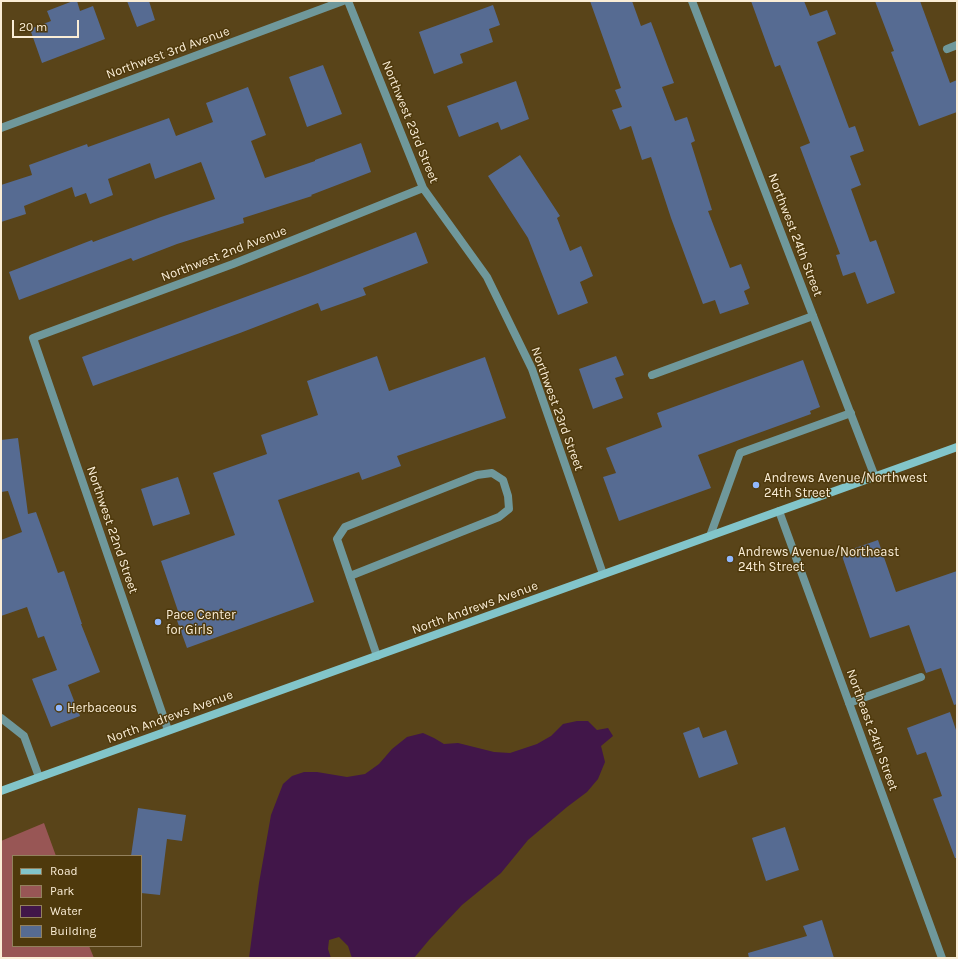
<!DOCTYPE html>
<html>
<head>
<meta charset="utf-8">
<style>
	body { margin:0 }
	#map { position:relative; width:958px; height:959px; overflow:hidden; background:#594419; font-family:Karla,sans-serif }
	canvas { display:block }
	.frame { position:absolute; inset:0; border:2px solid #faedd6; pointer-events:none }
	.legend { position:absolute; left:12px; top:855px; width:130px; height:92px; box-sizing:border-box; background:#4e390c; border:1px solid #93815d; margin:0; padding:5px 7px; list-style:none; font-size:12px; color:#faedd6 }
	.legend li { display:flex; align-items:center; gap:8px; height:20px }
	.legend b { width:20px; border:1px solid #93815d }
	.scale { position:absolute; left:12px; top:20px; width:67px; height:18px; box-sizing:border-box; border:2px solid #faedd6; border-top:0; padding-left:5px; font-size:12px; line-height:14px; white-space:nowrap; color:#faedd6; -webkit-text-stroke:3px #4e390c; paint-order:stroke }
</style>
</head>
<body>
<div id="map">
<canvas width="958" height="959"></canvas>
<div class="frame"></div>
<ul class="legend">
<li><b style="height:5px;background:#82c5ca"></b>Road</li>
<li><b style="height:11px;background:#985655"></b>Park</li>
<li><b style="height:11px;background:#411649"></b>Water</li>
<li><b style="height:11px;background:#566b92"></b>Building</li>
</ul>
<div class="scale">20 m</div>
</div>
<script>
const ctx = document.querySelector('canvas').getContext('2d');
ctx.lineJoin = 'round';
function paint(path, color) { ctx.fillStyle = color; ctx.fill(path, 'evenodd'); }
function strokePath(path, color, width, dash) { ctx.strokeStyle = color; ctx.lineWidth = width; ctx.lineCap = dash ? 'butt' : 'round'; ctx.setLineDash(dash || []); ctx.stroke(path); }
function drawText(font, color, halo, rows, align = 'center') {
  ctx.font = font + ' Karla,sans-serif'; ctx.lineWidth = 3; ctx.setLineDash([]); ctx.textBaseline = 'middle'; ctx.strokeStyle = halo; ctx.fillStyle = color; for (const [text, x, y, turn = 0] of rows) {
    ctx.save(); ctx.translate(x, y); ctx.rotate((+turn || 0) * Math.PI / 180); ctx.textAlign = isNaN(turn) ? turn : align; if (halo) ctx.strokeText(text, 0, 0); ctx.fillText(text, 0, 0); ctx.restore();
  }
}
paint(new Path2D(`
	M 44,823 L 56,856 L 13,856 L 13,946 L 89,946 L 94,958 L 1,958 L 1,841 Z`), '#985655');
paint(new Path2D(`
	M 577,721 L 588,721 L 597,730 L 608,728 L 613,736 L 601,746 L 605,762 L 598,779 L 587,792 L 567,807 L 528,840 L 501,873 L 462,905 L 429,940 L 414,958 L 352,958 L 348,946 L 339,937 L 329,940 L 328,949 L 331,958 L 249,958 L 259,883 L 271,815 L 283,784 L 292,776 L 304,772 L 317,772 L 347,777 L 365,774 L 379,764 L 392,749 L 407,737 L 423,733 L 434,738 L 444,744 L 458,743 L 494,752 L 510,753 L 537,744 L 551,736 L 563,724 Z`), '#411649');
paint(new Path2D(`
	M 73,1 L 77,1 L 80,11 L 93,6 L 105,39 L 42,63 L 30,29 L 51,21 L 47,11 Z
	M 127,1 L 149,1 L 155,20 L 137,27 Z
	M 590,1 L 632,1 L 641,26 L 651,22 L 674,83 L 662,87 L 675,121 L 687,117 L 695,141 L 691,143 L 712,210 L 708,211 L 730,268 L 741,264 L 750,288 L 744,291 L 749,304 L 720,314 L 715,300 L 703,304 L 671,218 L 651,157 L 642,160 L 631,126 L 620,130 L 612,110 L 622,107 L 615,90 L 621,88 Z
	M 751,1 L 804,1 L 810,16 L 827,10 L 836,34 L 817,42 L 849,128 L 855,126 L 864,151 L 850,156 L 861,185 L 851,189 L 870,242 L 876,240 L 895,293 L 867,304 L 855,272 L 843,276 L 836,255 L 840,254 L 800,147 L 810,143 L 780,65 L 775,67 Z
	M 875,1 L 920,1 L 950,83 L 957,80 L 957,112 L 919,126 L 891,52 L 894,51 Z
	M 493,5 L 500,25 L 489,29 L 493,42 L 460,54 L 463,63 L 434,74 L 419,32 Z
	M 323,65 L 342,114 L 307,127 L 289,77 Z
	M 516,81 L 529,119 L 501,130 L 498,122 L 459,137 L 447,106 Z
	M 248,87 L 266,135 L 251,141 L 265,178 L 315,161 L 315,160 L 361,143 L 371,172 L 311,195 L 312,196 L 243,218 L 244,223 L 177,244 L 133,261 L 131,258 L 19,300 L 9,272 L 92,240 L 93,242 L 161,217 L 215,199 L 201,162 L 155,179 L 150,163 L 108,179 L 113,195 L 90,204 L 86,193 L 75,197 L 72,187 L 24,206 L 26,214 L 1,222 L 1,185 L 32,175 L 29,165 L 87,144 L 88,147 L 169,118 L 176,136 L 213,122 L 206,103 Z
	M 520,155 L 560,216 L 557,218 L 570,251 L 581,246 L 593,276 L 580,282 L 588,303 L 558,315 L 528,238 L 488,176 Z
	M 416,232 L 428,263 L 363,288 L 366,295 L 321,311 L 318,303 L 240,333 L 93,386 L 82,357 L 308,274 Z
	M 377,356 L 389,391 L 485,357 L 506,418 L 397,456 L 401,466 L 362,480 L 359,472 L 278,500 L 314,602 L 187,648 L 175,615 L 179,614 L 161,561 L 235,535 L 213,473 L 267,454 L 261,435 L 318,415 L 307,381 Z
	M 616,356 L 624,375 L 615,378 L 623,398 L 593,409 L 579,369 Z
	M 803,360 L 820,407 L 810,411 L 811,414 L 698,455 L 711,488 L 619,521 L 603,477 L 616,473 L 606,448 L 662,427 L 657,413 Z
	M 18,438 L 28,514 L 36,512 L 58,573 L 64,571 L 82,624 L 81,624 L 100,672 L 68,685 L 80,716 L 51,727 L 32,679 L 57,670 L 44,636 L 38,638 L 27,607 L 1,616 L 1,540 L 22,532 L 8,491 L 1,492 L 1,440 Z
	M 178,477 L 190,514 L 153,526 L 141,489 Z
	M 878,540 L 896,592 L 957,571 L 957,704 L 954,705 L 941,668 L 926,673 L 909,625 L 870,638 L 841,553 Z
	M 950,712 L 957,733 L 957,858 L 955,858 L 933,799 L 942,796 L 926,752 L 917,755 L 907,728 Z
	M 699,727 L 703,738 L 726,730 L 738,764 L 699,778 L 683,733 Z
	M 138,808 L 186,815 L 182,841 L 167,839 L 160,895 L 141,893 L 141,856 L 131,856 Z
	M 785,827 L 799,870 L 766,881 L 752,838 Z
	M 822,920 L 834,958 L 749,958 L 748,953 L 807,936 L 803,926 Z`), '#566b92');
strokePath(new Path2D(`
	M 947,49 L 957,45
	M 652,375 L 813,316
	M 710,536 L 740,453 L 851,413
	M 350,576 L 499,517 L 509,509 L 508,496 L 503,480 L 492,473 L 477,475 L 345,527 L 337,539 L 377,656
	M 849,703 L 921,677
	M 1,718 L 24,736 L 39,777`), '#6f989b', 8);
strokePath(new Path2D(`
	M 348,1 L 423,188 L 487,277 L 532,369 L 603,574
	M 692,1 L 875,477
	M 1,128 L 343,1
	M 779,511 L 942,958
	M 168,730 L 33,338 L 233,264 L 423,188`), '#6f989b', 8);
strokePath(new Path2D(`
	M 1,791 L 957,447`), '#82c5ca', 8);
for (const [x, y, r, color] of [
	[756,485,4,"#91b8fd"],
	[730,559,4,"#91b8fd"],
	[158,622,4,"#91b8fd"],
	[59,708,4,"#91b8fd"]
]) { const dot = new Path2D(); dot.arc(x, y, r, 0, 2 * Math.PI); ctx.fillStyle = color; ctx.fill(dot); strokePath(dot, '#4e390c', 1.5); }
drawText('13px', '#faedd6', '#4e390c', [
	["Northwest 3rd Avenue",168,53,-20],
	["Northwest 23rd Street",410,122,68],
	["Northwest 24th Street",795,235,69],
	["Northwest 2nd Avenue",224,254,-21],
	["Northwest 23rd Street",557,409,70],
	["Northwest 22nd Street",112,530,71],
	["North Andrews Avenue",475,608,-20],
	["North Andrews Avenue",170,717,-20],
	["Northeast 24th Street",872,730,70]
]);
drawText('13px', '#faedd6', '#4e390c', [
	["Andrews Avenue/Northwest",764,478],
	["24th Street",764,493],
	["Andrews Avenue/Northeast",738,552],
	["24th Street",738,567],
	["Pace Center",166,615],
	["for Girls",166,630],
	["Herbaceous",67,708]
], 'left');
</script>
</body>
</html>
